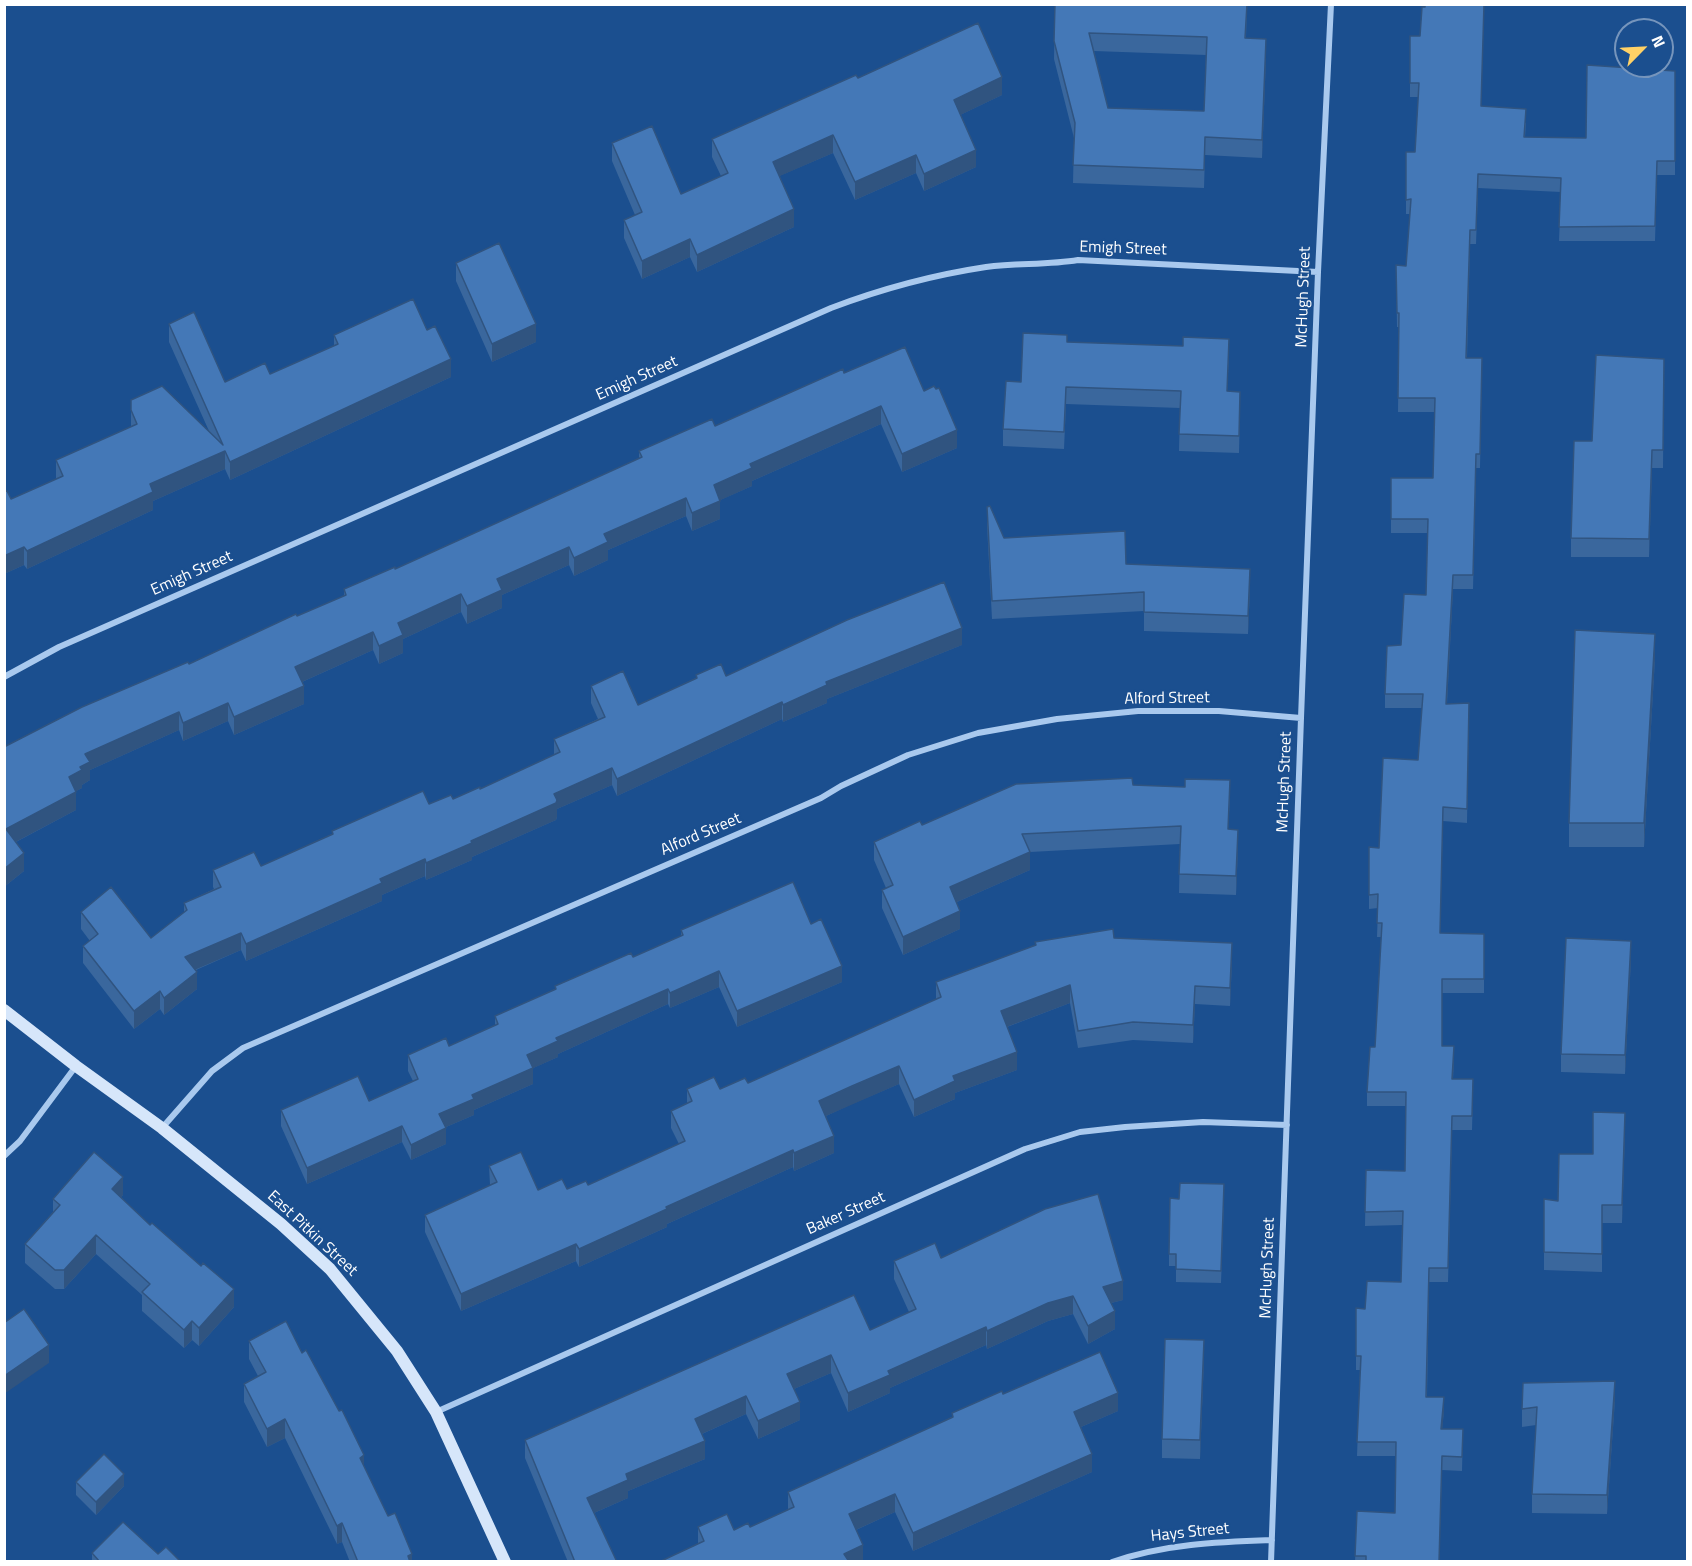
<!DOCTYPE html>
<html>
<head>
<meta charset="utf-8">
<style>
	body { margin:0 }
	#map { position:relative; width:1692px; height:1566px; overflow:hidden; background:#1b4f8f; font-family:"Titillium Web",sans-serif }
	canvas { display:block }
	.frame { position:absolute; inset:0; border:6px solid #fff; pointer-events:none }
	.north { position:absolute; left:1614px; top:18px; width:60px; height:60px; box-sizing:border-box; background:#1b4f8f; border:2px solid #7695bc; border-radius:50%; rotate:66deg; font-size:16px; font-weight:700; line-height:24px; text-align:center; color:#fff }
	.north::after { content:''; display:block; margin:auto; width:21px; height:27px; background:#ffd166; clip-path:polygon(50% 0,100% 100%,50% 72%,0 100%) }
</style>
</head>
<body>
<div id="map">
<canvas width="1692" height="1566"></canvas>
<div class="frame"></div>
<div class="north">N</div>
</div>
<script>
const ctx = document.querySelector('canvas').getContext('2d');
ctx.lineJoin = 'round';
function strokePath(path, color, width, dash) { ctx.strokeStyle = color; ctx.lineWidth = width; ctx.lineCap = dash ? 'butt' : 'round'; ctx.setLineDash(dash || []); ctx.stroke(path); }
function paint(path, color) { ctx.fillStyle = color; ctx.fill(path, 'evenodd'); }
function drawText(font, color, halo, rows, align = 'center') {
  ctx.font = font + ' "Titillium Web",sans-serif'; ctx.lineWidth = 4.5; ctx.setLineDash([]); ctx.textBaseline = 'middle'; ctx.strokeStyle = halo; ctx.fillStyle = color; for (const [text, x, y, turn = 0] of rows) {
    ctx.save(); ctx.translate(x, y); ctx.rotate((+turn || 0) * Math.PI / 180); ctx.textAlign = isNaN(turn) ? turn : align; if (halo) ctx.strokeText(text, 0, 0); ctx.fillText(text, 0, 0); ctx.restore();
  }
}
strokePath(new Path2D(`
	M 4,677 L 59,647 L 831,308 C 881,289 933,275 986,267 C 1017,263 1048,265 1078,260 L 1318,272
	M 162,1128 L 212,1071 L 243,1048 L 821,798 L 841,786 L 908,755 L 978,733 L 1057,719 L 1138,711 L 1219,711 L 1301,718
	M 4,1156 L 20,1141 L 76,1066
	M 436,1412 L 1025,1149 L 1080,1132 L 1125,1127 L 1203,1122 L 1287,1125
	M 1112,1562 C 1165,1544 1216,1542 1272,1540
	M 1271,1562 L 1301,718 L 1318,272 L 1331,4`), '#a9c9ee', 6);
strokePath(new Path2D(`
	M 4,1010 L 76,1066 L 162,1128 L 281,1224 L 330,1269 L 397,1351 L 436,1412 L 505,1562`), '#d6e6fa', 12);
paint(new Path2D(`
	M 1055,4 L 1247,4 L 1246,38 L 1266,57 L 1262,158 L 1205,155 L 1204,188 L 1073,183 L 1074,138 L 1054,59 ZM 1094,51 L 1206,55 L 1204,111 L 1108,108 Z
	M 1425,7 L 1481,106 L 1526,123 L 1525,137 L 1586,138 L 1675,71 L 1675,175 L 1657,175 L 1655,241 L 1559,241 L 1561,192 L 1478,188 L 1476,244 L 1470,244 L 1467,358 L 1482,358 L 1480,468 L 1476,468 L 1473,589 L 1453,589 L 1447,704 L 1469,703 L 1467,823 L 1443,821 L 1440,933 L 1484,934 L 1484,993 L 1442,993 L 1442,1046 L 1454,1060 L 1453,1079 L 1473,1093 L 1472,1130 L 1452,1130 L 1448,1282 L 1429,1282 L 1427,1397 L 1444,1411 L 1442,1429 L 1463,1429 L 1462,1471 L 1442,1470 L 1439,1562 L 1355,1562 L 1357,1511 L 1395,1513 L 1396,1456 L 1357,1456 L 1360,1370 L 1356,1370 L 1356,1308 L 1365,1309 L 1401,1282 L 1402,1225 L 1365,1226 L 1366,1170 L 1405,1171 L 1406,1106 L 1367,1106 L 1367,1092 L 1375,1047 L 1381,937 L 1377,937 L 1378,908 L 1369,909 L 1369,847 L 1379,848 L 1418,760 L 1422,708 L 1385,708 L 1385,694 L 1401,645 L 1426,595 L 1428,533 L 1391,533 L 1391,478 L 1433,478 L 1435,412 L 1398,412 L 1399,327 L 1397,327 L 1396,265 L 1406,266 L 1410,214 L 1406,214 L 1406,152 L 1415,152 L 1419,97 L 1410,97 L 1410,36 L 1420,36 Z
	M 858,78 L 1002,95 L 960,115 L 976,167 L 924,191 L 916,173 L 855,200 L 833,153 L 779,176 L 794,227 L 697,272 L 690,257 L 642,279 L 624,238 L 624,220 L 635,215 L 612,161 L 612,143 L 681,194 L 721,176 L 712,157 L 712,139 Z
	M 456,263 L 536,342 L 492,362 L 456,281 Z
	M 169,324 L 225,382 L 270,374 L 334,346 L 334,335 L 427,330 L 451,377 L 230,480 L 225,469 L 153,501 L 153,510 L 27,569 L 24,565 L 4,574 L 4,492 L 11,499 L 56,479 L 56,460 L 131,427 L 131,400 L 209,431 L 169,342 Z
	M 1067,342 L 1229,356 L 1227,391 L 1240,409 L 1239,453 L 1179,451 L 1180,408 L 1066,404 L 1064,449 L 1003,446 L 1003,429 L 1021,382 Z
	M 1664,359 L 1663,468 L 1652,468 L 1649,557 L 1571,557 L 1571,538 L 1592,441 Z
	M 844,373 L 924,391 L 957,448 L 902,472 L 881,424 L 752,481 L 752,486 L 720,500 L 720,519 L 692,531 L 686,516 L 608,550 L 608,560 L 574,576 L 569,565 L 502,595 L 502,608 L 467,624 L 461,612 L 403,639 L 403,653 L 379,664 L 373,650 L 302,682 L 304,704 L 234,735 L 228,721 L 183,741 L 179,730 L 90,770 L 90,780 L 82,785 L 82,788 L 76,791 L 76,810 L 16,842 L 24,871 L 4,887 L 4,747 L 344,596 L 344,589 L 395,569 L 639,459 L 639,451 L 715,426 Z
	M 987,507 L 1004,538 L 1126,564 L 1250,587 L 1248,634 L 1144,631 L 1144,611 L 992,619 L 987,525 Z
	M 962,645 L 827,699 L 827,703 L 783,722 L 782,719 L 617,796 L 612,785 L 557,809 L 557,817 L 556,820 L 472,857 L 472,860 L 426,880 L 425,876 L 382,895 L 382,901 L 246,961 L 241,950 L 196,970 L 197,989 L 164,1015 L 160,1009 L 134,1029 L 83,963 L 83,946 L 90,941 L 81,929 L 81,912 L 151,938 L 184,912 L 184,903 L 214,889 L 213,887 L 213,870 L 261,866 L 332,834 L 332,831 L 429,804 L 453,799 L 480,789 L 554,755 L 554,739 L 598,719 L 591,703 L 591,686 L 638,705 L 696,678 L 696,675 L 726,676 Z
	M 1655,658 L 1644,847 L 1569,847 L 1569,823 Z
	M 1133,785 L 1230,798 L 1228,829 L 1238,848 L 1236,895 L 1179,893 L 1180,844 L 1030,852 L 1030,870 L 957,902 L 960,929 L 903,955 L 882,908 L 882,890 L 886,888 L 874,860 L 874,842 L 922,825 Z
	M 811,924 L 842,982 L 737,1027 L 719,987 L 670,1008 L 668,1004 L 558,1054 L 558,1057 L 533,1068 L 533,1084 L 474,1110 L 474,1115 L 446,1127 L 446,1144 L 411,1160 L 402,1142 L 307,1184 L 281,1126 L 281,1110 L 369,1101 L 413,1081 L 408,1071 L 408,1055 L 449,1046 L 495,1025 L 495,1016 L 555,989 L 555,986 L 633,957 L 681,936 L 681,930 Z
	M 1114,938 L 1232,961 L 1230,1006 L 1195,1004 L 1193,1043 L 1133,1040 L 1078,1048 L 1070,1003 L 1007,1027 L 1017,1070 L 955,1093 L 955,1099 L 914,1117 L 899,1084 L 852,1104 L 826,1116 L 834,1153 L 794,1171 L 793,1167 L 667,1224 L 667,1227 L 579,1267 L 576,1261 L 461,1311 L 425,1232 L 425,1215 L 490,1185 L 489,1166 L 538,1190 L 567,1189 L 588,1185 L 679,1144 L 671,1128 L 671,1111 L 687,1103 L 687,1089 L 720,1089 L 748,1083 L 936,1000 L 936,982 Z
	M 1631,959 L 1625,1074 L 1561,1072 L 1561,1054 Z
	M 1625,1131 L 1622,1223 L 1602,1223 L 1602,1272 L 1544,1270 L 1544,1252 L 1593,1154 Z
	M 123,1195 L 121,1197 L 234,1307 L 199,1346 L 192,1340 L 184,1348 L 142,1311 L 142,1295 L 96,1254 L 64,1289 L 55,1289 L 25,1263 L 25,1244 L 53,1212 L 53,1199 Z
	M 1224,1197 L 1221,1283 L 1176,1282 L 1176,1266 L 1169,1266 L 1169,1254 L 1179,1199 Z
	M 941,1258 L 1123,1300 L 1111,1303 L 1115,1329 L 1088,1344 L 1073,1314 L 1048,1321 L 987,1349 L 986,1345 L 890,1388 L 890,1393 L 848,1412 L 831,1373 L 794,1389 L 800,1420 L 758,1439 L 746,1414 L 702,1434 L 705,1459 L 628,1491 L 628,1498 L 594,1513 L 617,1562 L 568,1562 L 525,1458 L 525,1440 L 870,1330 L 909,1312 L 894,1279 L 894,1261 Z
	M 249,1341 L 302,1353 L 364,1466 L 388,1516 L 412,1562 L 350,1562 L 342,1542 L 337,1544 L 285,1438 L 267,1447 L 244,1402 L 244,1384 L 258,1376 L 249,1359 Z
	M 1204,1359 L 1200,1459 L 1162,1458 L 1162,1439 Z
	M 1003,1394 L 1118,1411 L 1081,1427 L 1092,1472 L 913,1551 L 895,1512 L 856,1530 L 863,1562 L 698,1543 L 698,1527 L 734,1530 L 750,1527 L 788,1510 L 788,1492 L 952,1417 L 952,1413 Z
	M 1615,1399 L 1607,1514 L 1532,1513 L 1532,1494 L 1536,1425 L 1522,1427 L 1522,1409 Z
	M 76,1482 L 124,1486 L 96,1515 L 76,1495 Z
	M 92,1553 L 158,1554 L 181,1562 L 92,1562 Z`), '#3a679d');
paint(new Path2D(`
	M 1266,39 L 1266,57 L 1262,158 L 1262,140 Z
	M 1002,77 L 1002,95 L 954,118 L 954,100 Z
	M 833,135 L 833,153 L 773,179 L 773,162 Z
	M 976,150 L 976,167 L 924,191 L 924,174 Z
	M 916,155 L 916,173 L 855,200 L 855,182 Z
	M 794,209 L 794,227 L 697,272 L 697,255 Z
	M 690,239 L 690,257 L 642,279 L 642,261 Z
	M 536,324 L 536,342 L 492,362 L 492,344 Z
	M 451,359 L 451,377 L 230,480 L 230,462 Z
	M 881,406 L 881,424 L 752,481 L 752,486 L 714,503 L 714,485 L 750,464 Z
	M 957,430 L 957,448 L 902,472 L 902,454 Z
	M 1652,450 L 1652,468 L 1649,557 L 1649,539 Z
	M 225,451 L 225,469 L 153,501 L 153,510 L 27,569 L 27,551 L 150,484 Z
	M 686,498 L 686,516 L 608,550 L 608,560 L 574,576 L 574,558 L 604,534 Z
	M 720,501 L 720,519 L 692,531 L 692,513 Z
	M 24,547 L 24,565 L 4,574 L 4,556 Z
	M 569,547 L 569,565 L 502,595 L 502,608 L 467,624 L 467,606 L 497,579 Z
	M 1250,569 L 1250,587 L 1248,634 L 1248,616 Z
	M 1453,575 L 1453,589 L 1446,718 L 1446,704 Z
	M 461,594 L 461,612 L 403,639 L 403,653 L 379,664 L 379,646 L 398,623 Z
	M 962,628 L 962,645 L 827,699 L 827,703 L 783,722 L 783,705 L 826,682 Z
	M 373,632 L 373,650 L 295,685 L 295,667 Z
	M 1655,634 L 1655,658 L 1644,847 L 1644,823 Z
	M 304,686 L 304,704 L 234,735 L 234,717 Z
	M 782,702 L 782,719 L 617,796 L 617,779 Z
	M 228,703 L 228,721 L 183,741 L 183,723 Z
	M 179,712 L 179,730 L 90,770 L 90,780 L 82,785 L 82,788 L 69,795 L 69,777 L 80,767 L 85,754 Z
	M 612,768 L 612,785 L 557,809 L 557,817 L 556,820 L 472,857 L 472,860 L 426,880 L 426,863 L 471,841 L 554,794 Z
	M 76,792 L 76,810 L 6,847 L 6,829 Z
	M 1238,830 L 1238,848 L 1236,895 L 1236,876 Z
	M 1030,852 L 1030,870 L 950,905 L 950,887 Z
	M 24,853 L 24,871 L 4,887 L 4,869 Z
	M 425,859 L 425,876 L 382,895 L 382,901 L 246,961 L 246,944 L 380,879 Z
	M 960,911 L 960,929 L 903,955 L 903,937 Z
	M 241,933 L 241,950 L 185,974 L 185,957 Z
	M 1631,941 L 1631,959 L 1625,1074 L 1625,1055 Z
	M 1232,943 L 1232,961 L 1230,1006 L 1230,988 Z
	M 842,966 L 842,982 L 737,1027 L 737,1011 Z
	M 719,971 L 719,987 L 670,1008 L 670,993 Z
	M 197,972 L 197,989 L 164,1015 L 164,998 Z
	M 1070,985 L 1070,1003 L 1001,1029 L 1001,1011 Z
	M 1195,986 L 1195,1004 L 1193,1043 L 1193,1025 Z
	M 668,989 L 668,1004 L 558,1054 L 558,1057 L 527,1071 L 527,1055 L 556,1038 Z
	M 160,991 L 160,1009 L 134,1029 L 134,1011 Z
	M 1454,1046 L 1454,1060 L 1452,1093 L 1452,1079 Z
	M 1017,1052 L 1017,1070 L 955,1093 L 955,1099 L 914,1117 L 914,1100 L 953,1076 Z
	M 899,1066 L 899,1084 L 819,1119 L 819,1101 Z
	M 533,1068 L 533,1084 L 474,1110 L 474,1115 L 439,1130 L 439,1114 L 472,1095 Z
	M 1625,1113 L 1625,1131 L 1622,1223 L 1622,1205 Z
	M 402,1126 L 402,1142 L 307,1184 L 307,1168 Z
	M 446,1128 L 446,1144 L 411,1160 L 411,1145 Z
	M 834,1136 L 834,1153 L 794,1171 L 794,1153 Z
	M 793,1150 L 793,1167 L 667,1224 L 667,1227 L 579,1267 L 579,1249 L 666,1207 Z
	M 123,1177 L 123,1195 L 112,1207 L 112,1189 Z
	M 96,1235 L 96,1254 L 64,1289 L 64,1270 Z
	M 576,1244 L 576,1261 L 461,1311 L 461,1294 Z
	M 1123,1281 L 1123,1300 L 1103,1305 L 1103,1287 Z
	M 234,1289 L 234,1307 L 199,1346 L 199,1328 Z
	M 1073,1296 L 1073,1314 L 1048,1321 L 987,1349 L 987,1331 L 1048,1303 Z
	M 1115,1311 L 1115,1329 L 1088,1344 L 1088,1326 Z
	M 192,1321 L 192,1340 L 184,1348 L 184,1330 Z
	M 986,1327 L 986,1345 L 890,1388 L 890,1393 L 848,1412 L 848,1393 L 888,1371 Z
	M 1204,1340 L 1204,1359 L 1200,1459 L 1200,1440 Z
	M 49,1345 L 49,1363 L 4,1394 L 4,1376 Z
	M 831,1355 L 831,1373 L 787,1392 L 787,1374 Z
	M 1615,1381 L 1615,1399 L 1607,1514 L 1607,1495 Z
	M 1118,1393 L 1118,1411 L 1074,1430 L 1074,1412 Z
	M 746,1396 L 746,1414 L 695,1437 L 695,1419 Z
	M 1444,1397 L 1444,1411 L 1441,1443 L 1441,1429 Z
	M 800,1402 L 800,1420 L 758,1439 L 758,1421 Z
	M 285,1419 L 285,1438 L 267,1447 L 267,1429 Z
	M 705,1441 L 705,1459 L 628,1491 L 628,1498 L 587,1516 L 587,1498 L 626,1474 Z
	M 1092,1454 L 1092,1472 L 913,1551 L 913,1533 Z
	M 364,1455 L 364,1474 L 360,1458 Z
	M 124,1474 L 124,1486 L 96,1515 L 96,1502 Z
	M 895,1494 L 895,1512 L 849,1533 L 849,1514 Z
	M 342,1523 L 342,1542 L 337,1544 L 337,1526 Z
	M 863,1545 L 863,1562 L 844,1562 L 844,1554 Z
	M 412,1554 L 412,1562 L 408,1562 L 408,1556 Z`), '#305480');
const building = new Path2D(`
	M 1055,4 L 1247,4 L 1245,38 L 1266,39 L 1262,140 L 1205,137 L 1204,170 L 1073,165 L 1075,123 L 1054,41 ZM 1089,33 L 1207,37 L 1204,111 L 1108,108 Z
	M 1425,4 L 1484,4 L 1481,106 L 1526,109 L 1524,137 L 1586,138 L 1587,65 L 1675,71 L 1675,161 L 1657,161 L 1655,226 L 1559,227 L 1561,178 L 1478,174 L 1476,230 L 1470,230 L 1466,358 L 1482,358 L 1480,454 L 1476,454 L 1473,575 L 1453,575 L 1446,704 L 1469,703 L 1467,809 L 1443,807 L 1440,933 L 1484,934 L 1484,979 L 1442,979 L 1442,1046 L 1454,1046 L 1452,1079 L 1473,1079 L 1472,1116 L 1452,1116 L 1448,1268 L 1429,1268 L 1426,1397 L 1444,1397 L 1441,1429 L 1463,1429 L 1462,1457 L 1442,1456 L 1439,1562 L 1366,1562 L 1366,1556 L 1355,1556 L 1357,1511 L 1395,1513 L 1396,1442 L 1357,1442 L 1361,1356 L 1356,1356 L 1356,1308 L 1365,1309 L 1367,1281 L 1401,1282 L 1403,1211 L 1365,1212 L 1366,1170 L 1405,1171 L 1406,1092 L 1367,1092 L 1370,1047 L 1375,1047 L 1382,923 L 1377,923 L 1378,894 L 1369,895 L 1369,847 L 1379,848 L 1383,758 L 1418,760 L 1423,694 L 1385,694 L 1387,646 L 1401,645 L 1404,594 L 1426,595 L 1428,519 L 1391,519 L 1391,478 L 1433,478 L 1435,398 L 1398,398 L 1399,313 L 1397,313 L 1396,265 L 1406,266 L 1411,199 L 1406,200 L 1406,152 L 1415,152 L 1419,83 L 1410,83 L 1410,36 L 1420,36 L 1422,7 L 1425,7 Z
	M 978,23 L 1002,77 L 954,100 L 976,150 L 924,174 L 916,155 L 855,182 L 833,135 L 773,162 L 794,209 L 697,255 L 690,239 L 642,261 L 624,220 L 642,212 L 612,143 L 652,126 L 681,194 L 728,173 L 712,139 L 856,75 L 858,78 Z
	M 499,243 L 536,324 L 492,344 L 456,263 Z
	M 413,299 L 427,330 L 435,326 L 451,359 L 230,462 L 225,451 L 150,484 L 153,492 L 27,551 L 24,547 L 4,556 L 4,492 L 7,491 L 11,499 L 63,476 L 56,460 L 137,424 L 131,410 L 131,400 L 162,386 L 223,445 L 169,324 L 194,312 L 225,382 L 265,363 L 270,374 L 338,344 L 334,335 Z
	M 1023,333 L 1067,335 L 1067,342 L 1183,346 L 1183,337 L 1229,339 L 1227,391 L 1240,392 L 1239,436 L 1179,434 L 1181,391 L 1066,387 L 1064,432 L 1003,429 L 1006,381 L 1021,382 Z
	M 905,347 L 924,391 L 934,386 L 936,389 L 939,388 L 957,430 L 902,454 L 881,406 L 750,464 L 752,468 L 714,485 L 720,501 L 692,513 L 686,498 L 604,534 L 608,542 L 574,558 L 569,547 L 497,579 L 502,590 L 467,606 L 461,594 L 398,623 L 403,635 L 379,646 L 373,632 L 295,667 L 304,686 L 234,717 L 228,703 L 183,723 L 179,712 L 85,754 L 90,762 L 80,767 L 82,770 L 69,777 L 76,792 L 6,829 L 24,853 L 4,869 L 4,747 L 82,707 L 188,662 L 189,664 L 296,614 L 297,616 L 346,595 L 344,589 L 395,567 L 395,569 L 642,457 L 639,451 L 712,419 L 715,426 L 843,369 L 844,373 Z
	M 1596,355 L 1664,359 L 1663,450 L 1652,450 L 1649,539 L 1571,538 L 1574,441 L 1592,441 Z
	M 990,506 L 1004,538 L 1125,531 L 1126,564 L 1250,569 L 1248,616 L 1144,612 L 1144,592 L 992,601 L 987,507 Z
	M 944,582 L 962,628 L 826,682 L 827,685 L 783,705 L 782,702 L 617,779 L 612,768 L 554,794 L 557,800 L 556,803 L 471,841 L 472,843 L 426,863 L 425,859 L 380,879 L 382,883 L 246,944 L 241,933 L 185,957 L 197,972 L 164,998 L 160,991 L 134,1011 L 83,946 L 98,934 L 81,912 L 111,887 L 151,938 L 187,910 L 184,903 L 221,887 L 213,870 L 254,852 L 261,866 L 333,834 L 332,831 L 423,791 L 429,804 L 451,795 L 453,799 L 480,787 L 480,789 L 560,752 L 554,739 L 605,717 L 591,686 L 623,671 L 638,705 L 697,678 L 696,675 L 721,664 L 726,676 L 847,620 Z
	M 1575,630 L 1655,634 L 1644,823 L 1569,823 Z
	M 1132,778 L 1133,785 L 1185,787 L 1185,779 L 1230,780 L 1228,829 L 1238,830 L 1236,876 L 1179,874 L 1181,826 L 1022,834 L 1030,852 L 950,887 L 960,911 L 903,937 L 882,890 L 893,885 L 874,842 L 920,821 L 922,825 L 1016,784 Z
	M 793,882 L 811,924 L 821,919 L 842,966 L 737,1011 L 719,971 L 670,993 L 668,989 L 556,1038 L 558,1041 L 527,1055 L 533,1068 L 472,1095 L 474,1099 L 439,1114 L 446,1128 L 411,1145 L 402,1126 L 307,1168 L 281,1110 L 358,1076 L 369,1101 L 418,1079 L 408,1055 L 446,1038 L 449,1046 L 498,1024 L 495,1016 L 556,989 L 555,986 L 631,953 L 633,957 L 683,935 L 681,930 Z
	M 1113,929 L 1114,938 L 1232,943 L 1230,988 L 1195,986 L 1193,1025 L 1133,1022 L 1078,1031 L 1070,985 L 1001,1011 L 1017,1052 L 953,1076 L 955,1081 L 914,1100 L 899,1066 L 852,1086 L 819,1101 L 834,1136 L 794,1153 L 793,1150 L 666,1207 L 667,1209 L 579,1249 L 576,1244 L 461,1294 L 425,1215 L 497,1182 L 489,1166 L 521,1152 L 538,1190 L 562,1179 L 567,1189 L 586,1181 L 588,1185 L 685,1141 L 671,1111 L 692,1101 L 687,1089 L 714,1077 L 720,1089 L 745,1078 L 748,1083 L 941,997 L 936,982 L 1036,945 L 1035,942 Z
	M 1566,938 L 1631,941 L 1625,1055 L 1561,1054 Z
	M 1593,1112 L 1625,1113 L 1622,1205 L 1602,1205 L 1602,1254 L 1544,1252 L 1544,1199 L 1558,1201 L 1559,1154 L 1593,1154 Z
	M 94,1152 L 123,1177 L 112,1189 L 150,1225 L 152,1223 L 201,1266 L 203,1263 L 234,1289 L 199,1328 L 192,1321 L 184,1330 L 142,1292 L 150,1284 L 96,1235 L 64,1270 L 55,1270 L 25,1244 L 60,1205 L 53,1199 Z
	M 1180,1183 L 1224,1184 L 1221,1271 L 1176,1269 L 1176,1254 L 1169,1254 L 1170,1198 L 1179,1199 Z
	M 1098,1194 L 1123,1281 L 1103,1287 L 1115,1311 L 1088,1326 L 1073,1296 L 1048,1303 L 987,1331 L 986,1327 L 888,1371 L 890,1375 L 848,1393 L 831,1355 L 787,1374 L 800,1402 L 758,1421 L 746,1396 L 695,1419 L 705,1441 L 626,1474 L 628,1480 L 587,1498 L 617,1562 L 575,1562 L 525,1440 L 854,1295 L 870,1330 L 916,1309 L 894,1261 L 935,1243 L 941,1258 L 1045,1209 Z
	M 24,1309 L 49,1345 L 4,1376 L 4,1323 Z
	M 286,1321 L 302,1353 L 306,1350 L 339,1411 L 342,1410 L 364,1455 L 360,1458 L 388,1516 L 395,1513 L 412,1554 L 408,1556 L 410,1562 L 358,1562 L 342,1523 L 337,1526 L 285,1419 L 267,1429 L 244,1384 L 266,1372 L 249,1341 Z
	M 1165,1339 L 1204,1340 L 1200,1440 L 1162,1439 Z
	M 1100,1352 L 1118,1393 L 1074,1412 L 1092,1454 L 913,1533 L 895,1494 L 849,1514 L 863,1545 L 844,1554 L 848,1560 L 845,1562 L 659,1562 L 704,1541 L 698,1527 L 727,1514 L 734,1530 L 748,1523 L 750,1527 L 794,1507 L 788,1492 L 953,1417 L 952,1413 L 1002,1391 L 1003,1394 Z
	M 1615,1381 L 1607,1495 L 1532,1494 L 1537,1407 L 1522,1409 L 1523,1383 Z
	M 104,1454 L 124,1474 L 96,1502 L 76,1482 Z
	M 123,1522 L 158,1554 L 166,1547 L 181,1562 L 100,1562 L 92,1553 Z`);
paint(building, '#4478b7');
strokePath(building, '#305480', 1.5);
drawText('16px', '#fff', '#1b4f8f', [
	["Emigh Street",1123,249,2],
	["McHugh Street",1304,297,-88],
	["Emigh Street",637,379,-24],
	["Emigh Street",192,574,-24],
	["Alford Street",1167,699,-1],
	["McHugh Street",1285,782,-88],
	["Alford Street",701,835,-23],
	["Baker Street",846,1214,-24],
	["East Pitkin Street",312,1234,43],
	["McHugh Street",1268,1268,-88],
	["Hays Street",1190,1533,-6]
]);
</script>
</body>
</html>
